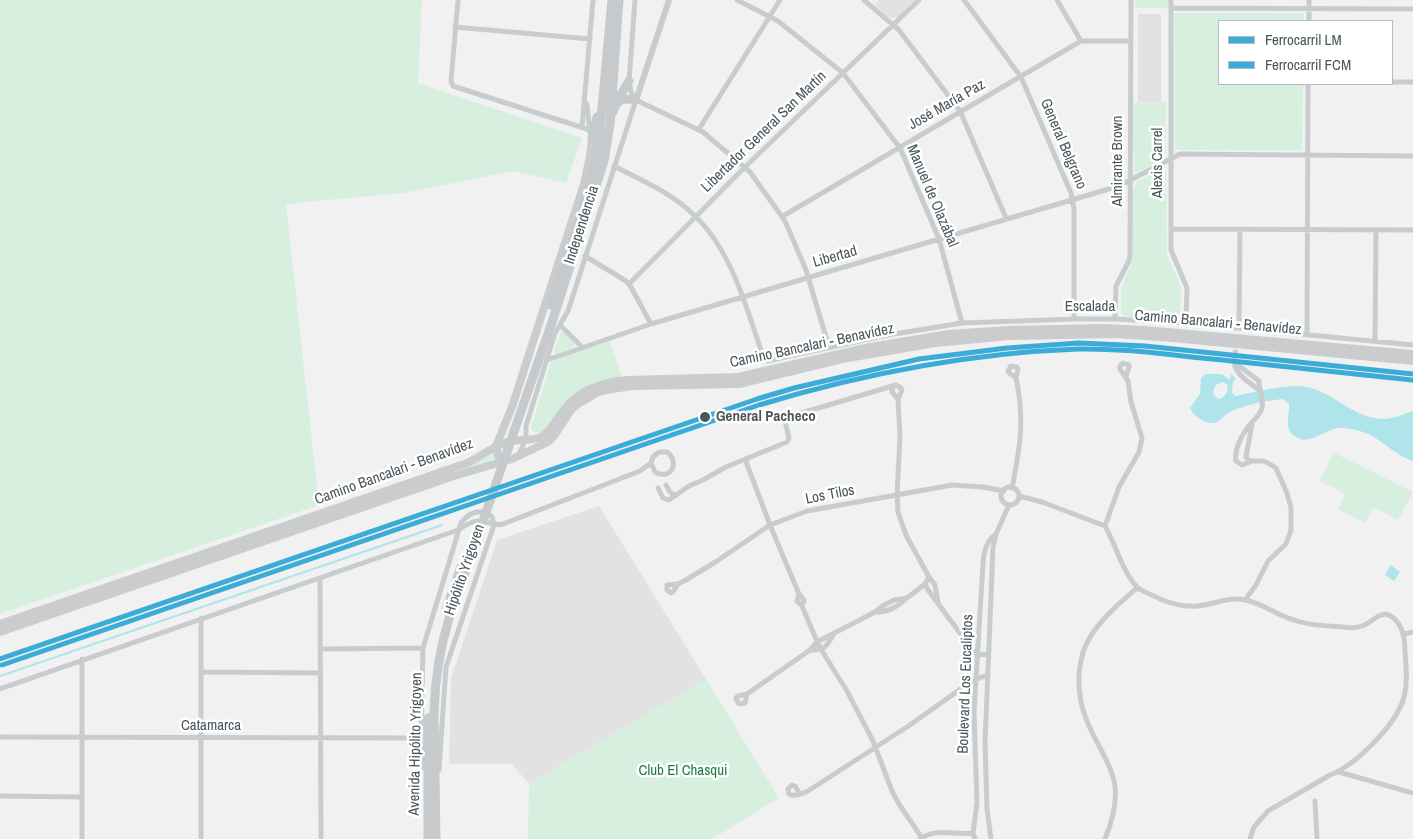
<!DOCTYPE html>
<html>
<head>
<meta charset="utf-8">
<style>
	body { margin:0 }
	#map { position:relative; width:1413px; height:839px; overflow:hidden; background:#f1f1f1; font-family:"Archivo Narrow",sans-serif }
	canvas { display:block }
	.legend { position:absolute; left:1218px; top:20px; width:175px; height:65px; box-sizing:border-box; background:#fff; border:1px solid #b6bbbe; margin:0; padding:6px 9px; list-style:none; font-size:15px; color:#49565d }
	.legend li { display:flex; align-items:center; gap:10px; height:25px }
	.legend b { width:25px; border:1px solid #b6bbbe }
</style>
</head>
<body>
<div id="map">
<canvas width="1413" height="839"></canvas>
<ul class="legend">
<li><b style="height:6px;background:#3aacd7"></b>Ferrocarril LM</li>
<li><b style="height:6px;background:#3aacd7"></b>Ferrocarril FCM</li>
</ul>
</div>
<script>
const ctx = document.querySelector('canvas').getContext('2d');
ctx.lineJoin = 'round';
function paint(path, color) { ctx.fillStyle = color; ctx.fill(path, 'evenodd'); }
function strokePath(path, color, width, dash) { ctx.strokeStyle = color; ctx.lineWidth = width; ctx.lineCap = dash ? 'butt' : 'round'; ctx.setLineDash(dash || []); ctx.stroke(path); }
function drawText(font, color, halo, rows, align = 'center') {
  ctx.font = font + ' "Archivo Narrow",sans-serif'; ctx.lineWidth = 5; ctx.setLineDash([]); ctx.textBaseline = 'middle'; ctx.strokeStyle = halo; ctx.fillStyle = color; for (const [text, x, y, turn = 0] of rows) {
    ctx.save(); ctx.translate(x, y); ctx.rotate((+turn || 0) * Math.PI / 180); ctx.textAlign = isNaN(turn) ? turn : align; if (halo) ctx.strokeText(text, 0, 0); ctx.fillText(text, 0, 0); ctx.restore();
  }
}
paint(new Path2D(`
	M 879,0 L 915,0 L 898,17 L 893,18 L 888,17 L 875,5 Z
	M 1138,14 L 1161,14 L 1161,102 L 1138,102 Z
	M 599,506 L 706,679 L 529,784 L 512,764 L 449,764 L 451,679 L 497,540 Z`), '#e3e2e3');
paint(new Path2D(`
	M 0,0 L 422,0 L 418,83 L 582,138 L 566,183 L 513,171 L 404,193 L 304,202 L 286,205 L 319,505 L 0,614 Z
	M 1135,0 L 1169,0 L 1169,8 L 1135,8 Z
	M 1174,13 L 1304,13 L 1304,21 L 1219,21 L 1219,84 L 1303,84 L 1302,150 L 1175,150 Z
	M 1166,102 L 1165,154 L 1161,161 L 1136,173 L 1134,171 L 1133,103 Z
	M 1164,170 L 1166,172 L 1167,256 L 1181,286 L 1180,315 L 1176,320 L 1124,316 L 1121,313 L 1121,288 L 1132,262 L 1133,190 L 1137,181 Z
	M 561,332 L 565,333 L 574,343 L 574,347 L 556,354 L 554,350 Z
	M 610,341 L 622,378 L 550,423 L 540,433 L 533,432 L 531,427 L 551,362 L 555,359 Z
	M 1334,453 L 1413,492 L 1398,520 L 1373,507 L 1365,523 L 1338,509 L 1345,494 L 1320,481 Z
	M 491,454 L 494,454 L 496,460 L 0,629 L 0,627 L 461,469 L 482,460 Z
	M 706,679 L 779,798 L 712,839 L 528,839 L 529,784 Z`), '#d7efde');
paint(new Path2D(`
	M 1206,374 L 1222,374 L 1230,380 L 1231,374 L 1236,378 L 1233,382 L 1232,393 L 1235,396 C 1255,392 1292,382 1311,388 C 1339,396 1360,424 1391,418 C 1399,417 1406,413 1413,411 L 1413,461 C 1398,456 1388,446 1374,437 C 1366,432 1354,429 1345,428 C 1328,425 1314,445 1298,438 C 1282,430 1290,416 1289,404 L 1283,399 C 1266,401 1246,404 1230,412 C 1224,415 1219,424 1211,423 C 1204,423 1192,414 1190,408 L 1200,394 L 1201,378 ZM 1222,382 L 1227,384 C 1229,390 1226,397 1219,399 L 1214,396 L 1213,391 L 1216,385 Z
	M 1391,565 L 1400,572 L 1394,581 L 1385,575 Z`), '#aee4ea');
strokePath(new Path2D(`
	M 0,676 L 442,525`), '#aee4ea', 2);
strokePath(new Path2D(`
	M 1234,362 L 1236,347`), '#c7cacc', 5, [5, 2.5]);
strokePath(new Path2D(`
	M 458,0 L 451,81 L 453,86 L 590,130
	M 635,0 L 629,81 L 631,92 L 636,100 L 703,132 L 750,172 L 785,221 L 806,270 L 829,347
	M 737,0 L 778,21 L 843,73 L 900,148 L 939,239 L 962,323
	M 864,0 L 899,30 L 960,111 L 1006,218
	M 964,0 L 1021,77 L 1071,193 L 1074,209 L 1074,319
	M 1057,0 L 1081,41
	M 1171,0 L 1171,250 L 1187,288 L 1186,323
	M 1171,8 L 1413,9
	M 1309,21 L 1309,0
	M 455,27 L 590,39
	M 1392,82 L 1413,82
	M 587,104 L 590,133
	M 582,127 L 593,0
	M 699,129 L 780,0
	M 614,166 C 643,181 672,193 695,216 C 732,251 747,310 763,356 L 767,361 L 888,335 L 962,323 L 1074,319 L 1115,319 L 1186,323 L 1413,345
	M 783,216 L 1081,41 L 1130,41
	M 1171,229 L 1413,230
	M 585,256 L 626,281 L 631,287 L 651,324
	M 629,284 L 745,167 L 919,0
	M 1115,319 L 1116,286 L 1129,261 L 1130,254 L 1131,0
	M 560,325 L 582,347
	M 1239,328 L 1240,230
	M 1307,335 L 1308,84
	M 1375,341 L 1376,230
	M 547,360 L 651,324 L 1119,186 L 1180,154 L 1413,156
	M 1234,362 L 1259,381 C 1259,389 1264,400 1262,408 C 1260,416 1252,421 1248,427 C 1241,436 1234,450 1236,461 L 1242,465 L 1252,461 L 1263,461 L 1268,463 L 1276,468 L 1287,493 L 1291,508 L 1291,530 L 1286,544 L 1268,561 L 1256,585 L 1245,600
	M 1234,363 C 1237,376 1249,382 1259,390
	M 1011,366 L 1017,367 L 1018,369 L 1016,378 L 1009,373 L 1008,371 Z
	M 893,386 L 892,392 L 898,399
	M 1252,424 L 1246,457 L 1248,460 L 1252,461
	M 518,456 L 526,439 L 526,426 L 555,333 L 568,311 L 636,100
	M 745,459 L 770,525 L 799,594 L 804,600 L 802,606
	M 666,485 L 670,492 L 675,496
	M1001 496a9 9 0 1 1 18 0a9 9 0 1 1-18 0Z
	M 658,488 L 663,498 L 669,500 L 689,486 L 703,480 L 726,467 L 787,442 L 789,438 L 785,421 L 788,417 L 896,385 L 901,388 L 902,390 L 898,399 L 900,437 L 897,495 L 898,512 L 906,535 L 929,577 L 935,585 L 938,602
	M 1012,488 C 1020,448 1025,419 1016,378
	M 1019,496 L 1042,502 L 1105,526
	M 1105,526 C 1116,545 1122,571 1137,587 C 1142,592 1153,595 1160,599 C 1172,604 1184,607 1197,606 C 1213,605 1229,596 1245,600 C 1262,603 1275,614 1291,619 C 1307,625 1325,626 1343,627 C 1349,628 1356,628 1362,626 C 1371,624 1379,611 1389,615 C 1402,622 1405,638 1405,651 C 1406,666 1408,682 1404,697 C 1397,724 1356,765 1330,775 L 1268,811 L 1254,827 L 1250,839
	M 1105,526 L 1119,487 L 1139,452 L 1142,438 L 1131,402 L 1128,381 L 1120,369 L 1120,366 L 1123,363 L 1129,365 L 1129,367 L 1126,376
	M 929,577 L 925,584 L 928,590 L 974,652 L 978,655 L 988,654
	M 320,578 L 321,839
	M 678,584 L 673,592 L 671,593 L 667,590 L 667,585 L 678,584 L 686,580 L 717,561 L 770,525 L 807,511 L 952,485 L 983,487 L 1004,491
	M 799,594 L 797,601 L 802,606 L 819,646 L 847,691 L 873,741 L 892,791 L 899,804 L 922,838
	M 875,612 L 884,605 L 894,600 L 907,598 L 925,584
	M 201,618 L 201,839
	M 1404,634 L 1413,632
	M 321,649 L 423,648
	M 810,650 L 817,642 L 875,612 C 889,612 897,607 907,598
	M 82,659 L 82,839
	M 201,672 L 321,673
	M 0,689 L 458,530 C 465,526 471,521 478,521 C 487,520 493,527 503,524 L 640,471 L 651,463 L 653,457 L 659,452 L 667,452 C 681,463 670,481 655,472 L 651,463
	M 747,694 L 745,703 L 740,704 L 738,703 L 736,698 L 738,696 L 747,694 L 810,650 C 824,650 826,648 833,635
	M 0,737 L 421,738
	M 424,768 L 421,738 L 423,648 L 461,523 C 468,513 482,507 492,517 L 494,525 L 446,667 L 439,770
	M 1339,772 L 1413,793
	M 800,794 L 795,786 L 792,785 L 788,789 L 789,794 C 794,797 802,794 808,791 L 907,727 L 972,681 L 987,675
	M 0,796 L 82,797
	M 1315,801 L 1317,839
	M 920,839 C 937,827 955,836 973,833
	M 975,839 L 973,833 L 977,803 L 974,712 L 983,563 C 984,552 986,541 996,534
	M 991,839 L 987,809 L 985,743 L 993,547 L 996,534 L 1009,505
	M 1105,839 C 1112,822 1117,804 1115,786 C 1111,761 1093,740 1085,716 C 1076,690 1076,657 1092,634 C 1104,616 1121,602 1137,588`), '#c9cccd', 5);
strokePath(new Path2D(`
	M 636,100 L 669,0`), '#c9cccd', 6);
strokePath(new Path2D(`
	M 500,463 L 496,446 L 512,407 L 584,184 L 590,156 L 592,139
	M 0,624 L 467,463 C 481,457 493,446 507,442 C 518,438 531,442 541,437 C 551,431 556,420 563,411 C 578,390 603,382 627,380 L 738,377 L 870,347 L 949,334 L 1008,330 L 1102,328 L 1145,330 L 1413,354
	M 0,632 L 454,476 L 512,459 L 548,442 L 554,436 L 571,410 L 578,404 L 596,393 L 606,390 L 632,386 L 739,384 L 842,359 L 935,343 L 1009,336 L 1117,334 L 1173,338 L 1413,361`), '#caccce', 8);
strokePath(new Path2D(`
	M 616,102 L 629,81
	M 613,112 C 617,98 624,98 636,100
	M 592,139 L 597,117
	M 551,305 L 585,199 L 598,151 L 612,0
	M 446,610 L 461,567
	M 428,718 L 428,839
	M 436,839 L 434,712 C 435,681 439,652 448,622 L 553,319 L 604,161 L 610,124 L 619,0`), '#c6cacc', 9);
strokePath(new Path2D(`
	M 0,659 L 757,399 L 794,388 L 919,359 L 1007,348 L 1079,343 L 1145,346 L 1413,374`), '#3aacd7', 5);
strokePath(new Path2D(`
	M 2,665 L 759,405 C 862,374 970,353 1078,349 C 1123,348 1169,355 1213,359 C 1280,366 1346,373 1412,380`), '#3aacd7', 5);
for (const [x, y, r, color] of [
	[705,417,6,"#49565d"]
]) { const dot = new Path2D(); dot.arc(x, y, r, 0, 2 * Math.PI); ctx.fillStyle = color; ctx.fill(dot); strokePath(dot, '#fff', 2); }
drawText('15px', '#49565d', '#fff', [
	["José María Paz",947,105,-30],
	["Libertador General San Martín",764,132,-44],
	["General Belgrano",1063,144,67],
	["Almirante Brown",1118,161,-90],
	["Alexis Carrel",1158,163,-90],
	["Manuel de Olazábal",932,196,67],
	["Independencia",582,225,-72],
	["Libertad",835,257,-16],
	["Escalada",1090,307],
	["Camino Bancalari - Benavídez",1218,323,5],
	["Camino Bancalari - Benavídez",812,346,-12],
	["Camino Bancalari - Benavídez",394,472,-20],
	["Los Tilos",830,495,-11],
	["Hipólito Yrigoyen",465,570,-71],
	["Boulevard Los Eucaliptos",966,684,-88],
	["Catamarca",211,726],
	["Avenida Hipólito Yrigoyen",416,744,-89]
]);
drawText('bold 15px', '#49565d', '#fff', [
	["General Pacheco",716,417]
], 'left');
drawText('15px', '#1d7a41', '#fff', [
	["Club El Chasqui",683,771]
]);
</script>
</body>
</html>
